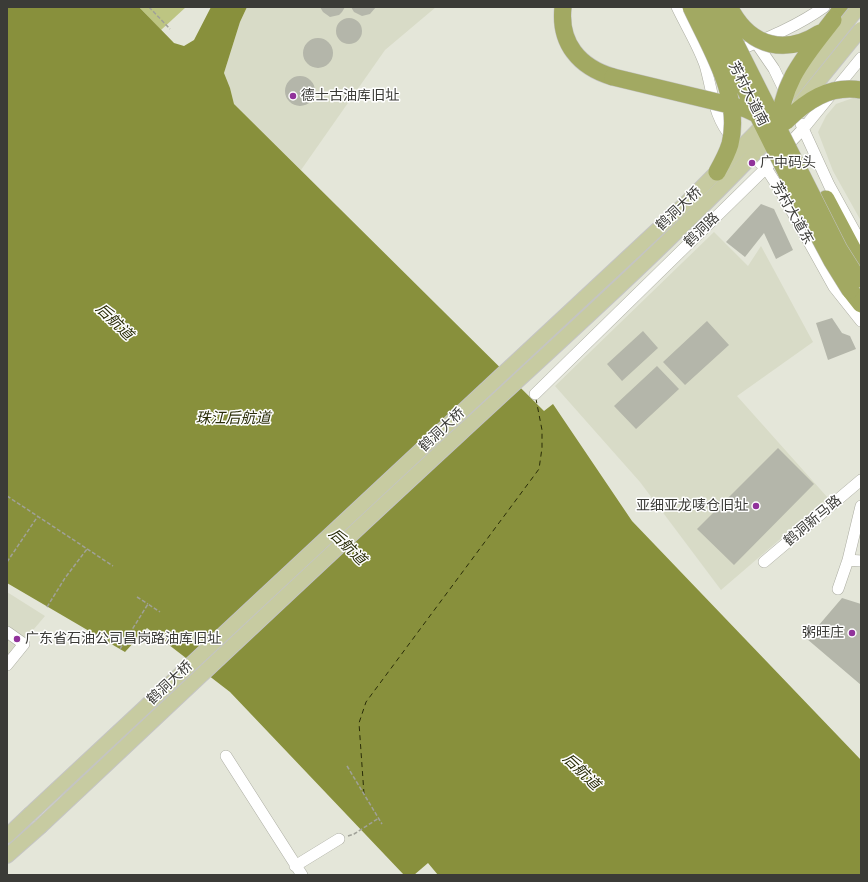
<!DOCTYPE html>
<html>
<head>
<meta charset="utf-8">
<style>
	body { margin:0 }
	#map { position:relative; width:868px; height:882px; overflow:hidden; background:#e4e6d9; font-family:"Fira Sans",sans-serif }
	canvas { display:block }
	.frame { position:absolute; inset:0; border:8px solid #3b3b37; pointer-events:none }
</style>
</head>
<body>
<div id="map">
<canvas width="868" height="882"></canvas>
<div class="frame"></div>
</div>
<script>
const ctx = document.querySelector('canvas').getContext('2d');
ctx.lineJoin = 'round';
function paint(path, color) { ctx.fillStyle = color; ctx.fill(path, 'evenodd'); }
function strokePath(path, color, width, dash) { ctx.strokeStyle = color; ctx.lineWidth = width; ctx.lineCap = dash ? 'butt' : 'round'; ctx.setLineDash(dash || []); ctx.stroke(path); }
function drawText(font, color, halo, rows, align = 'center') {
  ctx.font = font + ' "Fira Sans","Noto Sans SC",sans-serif'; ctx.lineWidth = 3; ctx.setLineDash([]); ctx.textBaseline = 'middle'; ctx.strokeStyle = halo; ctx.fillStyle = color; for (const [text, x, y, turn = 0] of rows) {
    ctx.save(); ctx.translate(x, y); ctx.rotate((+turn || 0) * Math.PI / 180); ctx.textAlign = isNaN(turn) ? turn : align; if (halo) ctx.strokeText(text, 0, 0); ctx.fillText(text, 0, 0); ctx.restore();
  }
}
paint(new Path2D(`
	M 247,7 L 436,7 L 385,50 L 301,170 L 234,104 L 230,88 L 224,73 L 240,22 Z
	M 853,98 L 861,98 L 861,221 L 833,171 L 818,132 L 826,116 L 836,104 Z
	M 714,232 L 748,266 L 761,246 L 813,342 L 737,396 L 828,498 L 721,590 L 640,482 L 555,386 Z
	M 7,592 L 45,616 L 7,661 Z`), '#d8dbc7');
paint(new Path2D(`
	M 139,7 L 186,7 L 161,30 Z`), '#bdc582');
paint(new Path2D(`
	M 7,7 L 139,7 L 174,43 L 184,46 L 194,40 L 211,7 L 247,7 L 240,22 L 224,73 L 230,88 L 234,104 L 544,411 L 553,404 L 632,521 L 861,760 L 861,875 L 438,875 L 428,863 L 414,875 L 404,875 L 230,692 L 147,628 L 125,652 L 7,583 Z`), '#88903c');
strokePath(new Path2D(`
	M 364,794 L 359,723 L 366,702 L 539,469 L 542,448 L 542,430 L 536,399`), '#2a2d08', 1, [5, 4]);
paint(new Path2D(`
	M 320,7 L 345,7 L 342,12 L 339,15 L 330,17 L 323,12 Z
	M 351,7 L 376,7 L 370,14 L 362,16 L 354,12 Z
	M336 31a13 13 0 1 1 26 0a13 13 0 1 1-26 0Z
	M303 53a15 15 0 1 1 30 0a15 15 0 1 1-30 0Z
	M285 91a15 15 0 1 1 30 0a15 15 0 1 1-30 0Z
	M 761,204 L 774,209 L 793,250 L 776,259 L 764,233 L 745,257 L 726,242 Z
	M 832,318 L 842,333 L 850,336 L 856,349 L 828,360 L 816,323 Z
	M 707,321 L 729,345 L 685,385 L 663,362 Z
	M 643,331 L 658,348 L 622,381 L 607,364 Z
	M 657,366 L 679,389 L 636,429 L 614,406 Z
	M 778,448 L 814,484 L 734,565 L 697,529 Z
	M 842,598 L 861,604 L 861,685 L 807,639 Z`), '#b4b6aa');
const minor = new Path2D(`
	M 677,7 C 686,26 698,45 705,65 C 713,92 713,117 733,139
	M 752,37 L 774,69 L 787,96
	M 734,52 C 765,39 796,27 824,7
	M 801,124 L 829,185 L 861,243
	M 747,152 L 766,168 L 780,190 L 834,287 L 861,321
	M 535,394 L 766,168 L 803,129 L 861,58
	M 848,560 L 861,561
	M 764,562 L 861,480
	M 838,589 L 848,560 L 861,506
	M 7,632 L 24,644 L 7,665
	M 226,756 L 302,875
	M 295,866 L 339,839`);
const major = new Path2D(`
	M 7,836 L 29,815
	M 7,856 L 40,827`);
const highway = new Path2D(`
	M 563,7 C 559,43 579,67 613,77
	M 833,20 L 843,7
	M 826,199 L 861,265
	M 850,290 L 861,304`);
strokePath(minor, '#abaca1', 12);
strokePath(major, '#c4c4c3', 16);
strokePath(highway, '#c4c4c3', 18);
strokePath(new Path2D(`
	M 149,7 L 170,29
	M 7,496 L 113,566
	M 7,562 L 38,516
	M 137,597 L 148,604
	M 47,607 L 65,578 L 87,549
	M 120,649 L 148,604 L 160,612
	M 347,766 L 382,824
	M 348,836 L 354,834 L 379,818`), '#a0a198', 1.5, [4, 2]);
strokePath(minor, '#fff', 11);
strokePath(major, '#c7cba1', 14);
strokePath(highway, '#a2a962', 17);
const majorBridge = new Path2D(`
	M 789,94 L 859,7
	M 799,105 L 861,29
	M 29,815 L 688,201 L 770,118
	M 40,827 C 179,696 319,564 460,434 C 567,335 676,238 776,131`);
const highwayBridge = new Path2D(`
	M 691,7 C 710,48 742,97 730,144 C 727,154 722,163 717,172
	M 704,7 L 808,216 L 832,261 L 850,290
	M 717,7 L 839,249 L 858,279
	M 732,12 C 752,47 786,55 820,33
	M 613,77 L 746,109 L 763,117
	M 785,122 C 806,101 829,85 861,90
	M 779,131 C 780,83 805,56 833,20`);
strokePath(majorBridge, '#c4c4c3', 16, []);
strokePath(highwayBridge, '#c4c4c3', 18, []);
strokePath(majorBridge, '#c7cba1', 14);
strokePath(highwayBridge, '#a2a962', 17);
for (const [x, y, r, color] of [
	[293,96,4,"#91329b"],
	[752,163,4,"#91329b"],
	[756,506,4,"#91329b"],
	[852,633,4,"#91329b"],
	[17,639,4,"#91329b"]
]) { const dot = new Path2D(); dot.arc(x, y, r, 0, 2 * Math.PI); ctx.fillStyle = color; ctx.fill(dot); strokePath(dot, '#fff', 1.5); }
drawText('14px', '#3b3b37', '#fff', [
	["芳村大道南",748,94,63],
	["鹤洞大桥",679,209,-43],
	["芳村大道东",792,213,60],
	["鹤洞路",702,230,-44],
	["鹤洞大桥",442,430,-43],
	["鹤洞新马路",813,521,-40],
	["鹤洞大桥",170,683,-43]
]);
drawText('14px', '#3b3b37', '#fff', [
	["德士古油库旧址",301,96],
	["广中码头",760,163],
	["亚细亚龙唛仓旧址",748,506,"right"],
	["粥旺庄",844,633,"right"],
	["广东省石油公司昌岗路油库旧址",25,639]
], 'left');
drawText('italic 15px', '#2a2d08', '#fff', [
	["后航道",114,322,44],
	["珠江后航道",233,419],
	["后航道",347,547,44],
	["后航道",581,772,44]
]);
</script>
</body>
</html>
